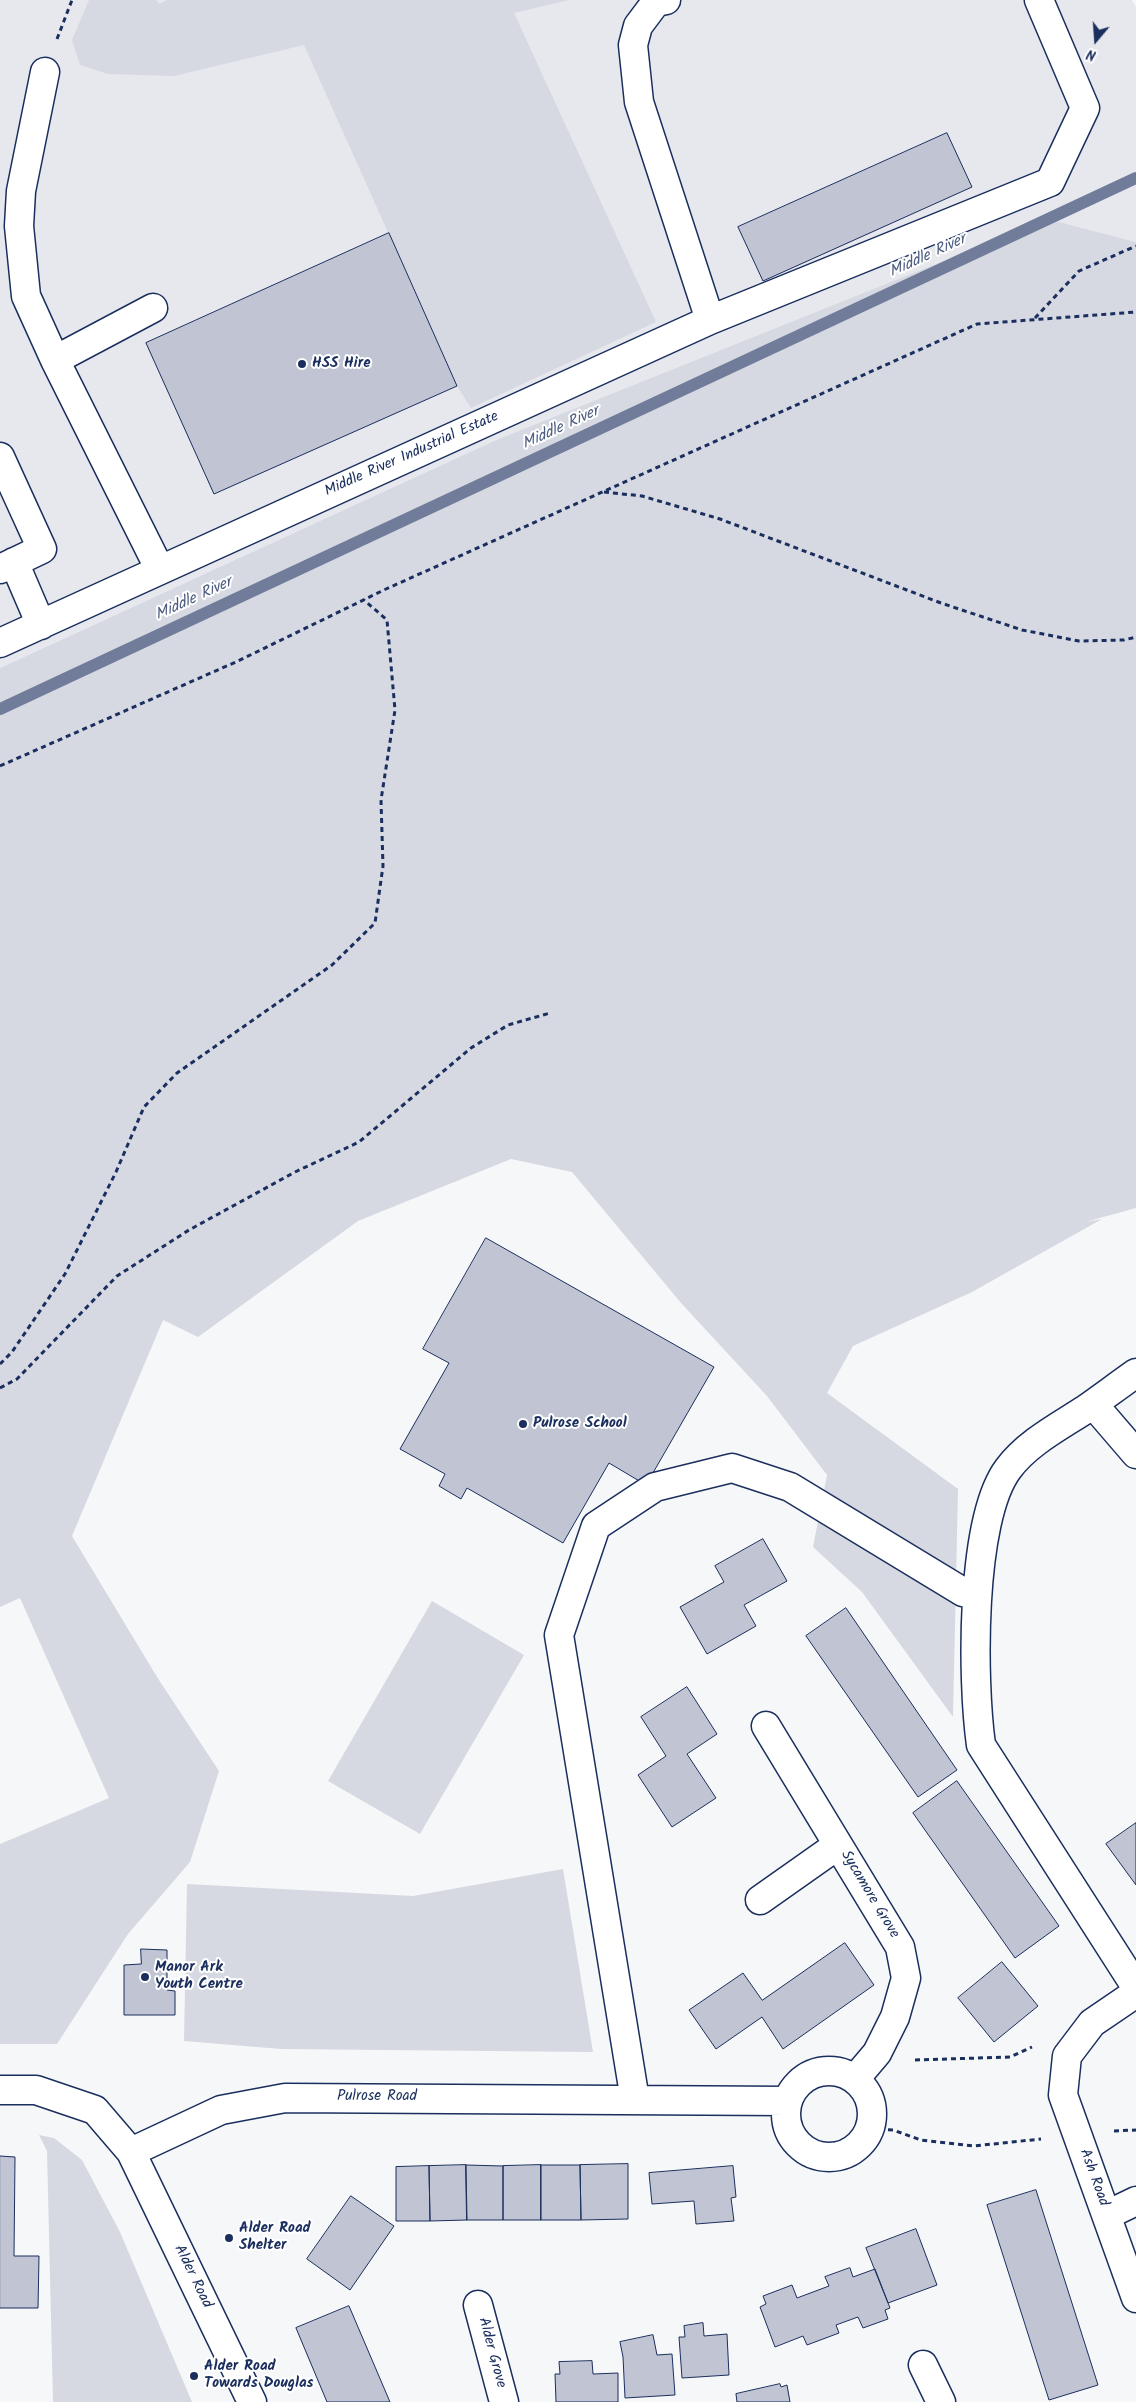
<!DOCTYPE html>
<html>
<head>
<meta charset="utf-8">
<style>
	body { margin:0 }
	#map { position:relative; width:1136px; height:2402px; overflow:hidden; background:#f6f7f9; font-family:Kalam,sans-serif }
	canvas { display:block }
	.north { position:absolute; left:1071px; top:15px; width:50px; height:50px; -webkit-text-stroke:4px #fff; paint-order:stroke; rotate:198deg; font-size:14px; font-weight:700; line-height:20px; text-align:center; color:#1b2f5e }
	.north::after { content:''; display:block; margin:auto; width:18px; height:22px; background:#1b2f5e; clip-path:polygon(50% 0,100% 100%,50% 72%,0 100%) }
</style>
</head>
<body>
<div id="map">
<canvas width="1136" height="2402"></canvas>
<div class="north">N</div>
</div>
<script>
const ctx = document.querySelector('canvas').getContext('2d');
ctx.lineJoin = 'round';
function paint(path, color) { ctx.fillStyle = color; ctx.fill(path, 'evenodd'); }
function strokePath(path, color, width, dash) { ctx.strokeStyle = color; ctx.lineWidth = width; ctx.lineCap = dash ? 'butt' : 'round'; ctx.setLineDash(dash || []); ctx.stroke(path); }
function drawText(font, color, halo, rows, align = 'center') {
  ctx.font = font + ' Kalam,sans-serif'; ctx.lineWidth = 4; ctx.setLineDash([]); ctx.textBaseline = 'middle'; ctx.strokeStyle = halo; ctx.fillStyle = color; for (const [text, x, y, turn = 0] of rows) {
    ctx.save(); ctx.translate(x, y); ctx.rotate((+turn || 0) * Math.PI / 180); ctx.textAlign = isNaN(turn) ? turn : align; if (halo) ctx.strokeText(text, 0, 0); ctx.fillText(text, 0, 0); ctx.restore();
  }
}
paint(new Path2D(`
	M 0,0 L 1132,0 L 1136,7 L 1136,242 L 1048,219 L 496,440 L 0,668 Z`), '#e6e8ee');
paint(new Path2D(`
	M 89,0 L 156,0 L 159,4 L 167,0 L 569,0 L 514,13 L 656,322 L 471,408 L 457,386 L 304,45 L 174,76 L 108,74 L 80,65 L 72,40 Z
	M 1048,219 L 1136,242 L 1136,1208 L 1085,1222 L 1102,1219 L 972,1292 L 853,1346 L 827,1393 L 958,1489 L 953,1717 L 862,1592 L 813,1547 L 827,1475 L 767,1396 L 681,1303 L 572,1172 L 511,1159 L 358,1221 L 198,1337 L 163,1320 L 72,1536 L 157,1677 L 219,1771 L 190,1862 L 128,1934 L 57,2044 L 0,2044 L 0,1844 L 109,1798 L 20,1598 L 0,1607 L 0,668 L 496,440 Z
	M 432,1601 L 524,1655 L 420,1834 L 328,1781 Z
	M 563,1869 L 593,2052 L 281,2049 L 184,2041 L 187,1884 L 413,1896 Z
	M 39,2135 L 54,2138 L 82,2160 L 120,2232 L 192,2402 L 53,2402 L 47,2151 Z`), '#d6d9e2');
strokePath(new Path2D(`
	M 0,709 L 1136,178`), '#707c99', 12);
const building = new Path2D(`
	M 947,133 L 972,187 L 763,281 L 738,227 Z
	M 389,233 L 457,386 L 214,494 L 146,343 Z
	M 486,1238 L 714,1367 L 646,1485 L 609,1463 L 563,1543 L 467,1488 L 461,1499 L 439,1486 L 445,1474 L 400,1449 L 449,1363 L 423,1349 Z
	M 763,1539 L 787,1581 L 744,1605 L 756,1626 L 707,1654 L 680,1607 L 724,1582 L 715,1566 Z
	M 846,1608 L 957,1770 L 918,1797 L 806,1636 Z
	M 687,1687 L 717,1734 L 687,1754 L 716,1798 L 672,1827 L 638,1775 L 666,1756 L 641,1717 Z
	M 957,1781 L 1059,1926 L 1015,1958 L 913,1813 Z
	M 1136,1823 L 1136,1885 L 1106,1844 Z
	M 845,1943 L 874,1985 L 783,2049 L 762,2017 L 716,2049 L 689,2010 L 743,1973 L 762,2000 Z
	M 141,1949 L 167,1950 L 167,1990 L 175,1991 L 175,2015 L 124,2015 L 124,1965 L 141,1964 Z
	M 1002,1962 L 1038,2006 L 994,2042 L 958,1998 Z
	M 0,2156 L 15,2157 L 14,2256 L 39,2256 L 38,2308 L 0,2308 Z
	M 628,2164 L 628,2219 L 581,2220 L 580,2165 Z
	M 466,2165 L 503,2166 L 503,2220 L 467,2220 Z
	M 466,2165 L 467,2220 L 430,2221 L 429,2166 Z
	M 541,2165 L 580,2165 L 581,2220 L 541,2220 Z
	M 541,2165 L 541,2220 L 503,2220 L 503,2166 Z
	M 429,2166 L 430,2221 L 396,2221 L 396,2167 Z
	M 733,2166 L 736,2197 L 731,2198 L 734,2221 L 696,2224 L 694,2201 L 652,2204 L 649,2173 Z
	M 1036,2190 L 1098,2385 L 1049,2400 L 987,2205 Z
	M 351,2196 L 394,2226 L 350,2290 L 307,2259 Z
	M 916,2229 L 937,2285 L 888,2303 L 866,2248 Z
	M 850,2268 L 853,2277 L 875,2269 L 890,2308 L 885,2310 L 888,2319 L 863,2328 L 858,2317 L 836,2325 L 839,2333 L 807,2345 L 803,2336 L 775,2347 L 760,2307 L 766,2304 L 763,2296 L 792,2285 L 797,2298 L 829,2286 L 825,2277 Z
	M 349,2306 L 390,2402 L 327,2402 L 296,2328 Z
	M 703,2323 L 704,2336 L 727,2334 L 729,2375 L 682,2378 L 679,2337 L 685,2337 L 684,2326 Z
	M 653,2335 L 657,2355 L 672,2354 L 675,2395 L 625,2398 L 623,2357 L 620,2342 Z
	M 592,2361 L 593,2374 L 618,2373 L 618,2402 L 556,2402 L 555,2374 L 560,2374 L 559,2362 Z
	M 780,2384 L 781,2387 L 787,2385 L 790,2402 L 737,2402 L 736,2394 Z`);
paint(building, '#c0c4d3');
strokePath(building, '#1b2f5e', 1);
const minor = new Path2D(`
	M 666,0 L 656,2 L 638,26 L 633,45 L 639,102 L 710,320
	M 45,72 L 21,191 L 19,226 L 26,296 L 55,360 L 160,570
	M 55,360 L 153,308
	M 0,457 L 42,549 L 0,569
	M 14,562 L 41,625
	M 0,643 L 710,320 L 1050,182 L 1085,108 L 1039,0
	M 1136,1373 C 1119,1385 1103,1397 1086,1409 C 1060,1426 1027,1443 1008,1469 C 970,1520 972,1681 981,1745 L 1136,1987
	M 1093,1404 L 1136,1454
	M 766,1726 L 900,1947 L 906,1978 L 895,2017 L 877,2053 L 855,2079
	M 760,1900 L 838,1845
	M 1136,1993 L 1092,2023 L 1067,2056 L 1063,2095 L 1136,2298
	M786 2114a43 43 0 1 1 86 0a43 43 0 1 1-86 0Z
	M 0,2090 L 36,2090 L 95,2110 L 131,2152 L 252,2402
	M 635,2100 L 559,1635 L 596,1526 L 655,1487 L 732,1468 L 790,1487 L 963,1592 L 977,1595
	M 131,2152 L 221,2110 L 285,2098 L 787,2101
	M 1107,2215 L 1136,2201
	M 478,2305 L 504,2402
	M 923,2365 L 941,2402`);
strokePath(minor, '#1b2f5e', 31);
strokePath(new Path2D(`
	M 57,39 L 72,0
	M 1035,318 L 1079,271 L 1136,246
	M 604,492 L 642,496 L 720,519 L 941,603 L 1022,630 L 1079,641 L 1124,640 L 1136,637
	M 0,766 L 238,661 L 386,589 L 977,324 L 1136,312
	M 0,1364 L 12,1352 L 65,1274 L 116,1172 L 144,1107 L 177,1073 L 332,965 L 375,923 L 383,866 L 381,800 L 395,710 L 387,620 L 364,600
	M 0,1388 L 17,1379 L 117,1276 L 189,1230 L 295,1172 L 359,1142 L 471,1048 L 508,1025 L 550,1013
	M 915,2060 L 1010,2057 L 1032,2047
	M 870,2129 L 893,2130 L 921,2140 L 974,2146 L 1041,2139
	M 1114,2131 L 1136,2130`), '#1b2f5e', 3, [5, 4]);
strokePath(minor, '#fff', 28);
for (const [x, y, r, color] of [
	[302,364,5,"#1b2f5e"],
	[523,1424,5,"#1b2f5e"],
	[145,1977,5,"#1b2f5e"],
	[229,2238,5,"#1b2f5e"],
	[194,2376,5,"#1b2f5e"]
]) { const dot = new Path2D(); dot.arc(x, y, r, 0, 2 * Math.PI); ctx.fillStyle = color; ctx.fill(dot); strokePath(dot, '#fff', 2); }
drawText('bold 15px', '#1b2f5e', '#fff', [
	["HSS Hire",312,364],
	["Pulrose School",533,1424],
	["Manor Ark",155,1968],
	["Youth Centre",155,1985],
	["Alder Road",239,2229],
	["Shelter",239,2246],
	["Alder Road",204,2367],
	["Towards Douglas",204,2384]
], 'left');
drawText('15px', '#1b2f5e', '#fff', [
	["Middle River Industrial Estate",412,455,-24],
	["Sycamore Grove",869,1895,59],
	["Pulrose Road",377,2097],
	["Ash Road",1093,2178,70],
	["Alder Road",192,2277,64],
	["Alder Grove",491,2353,75]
]);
drawText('italic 16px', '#4d5c81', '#fff', [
	["Middle River",928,257,-25],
	["Middle River",561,429,-25],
	["Middle River",194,600,-25]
]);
</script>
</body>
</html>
